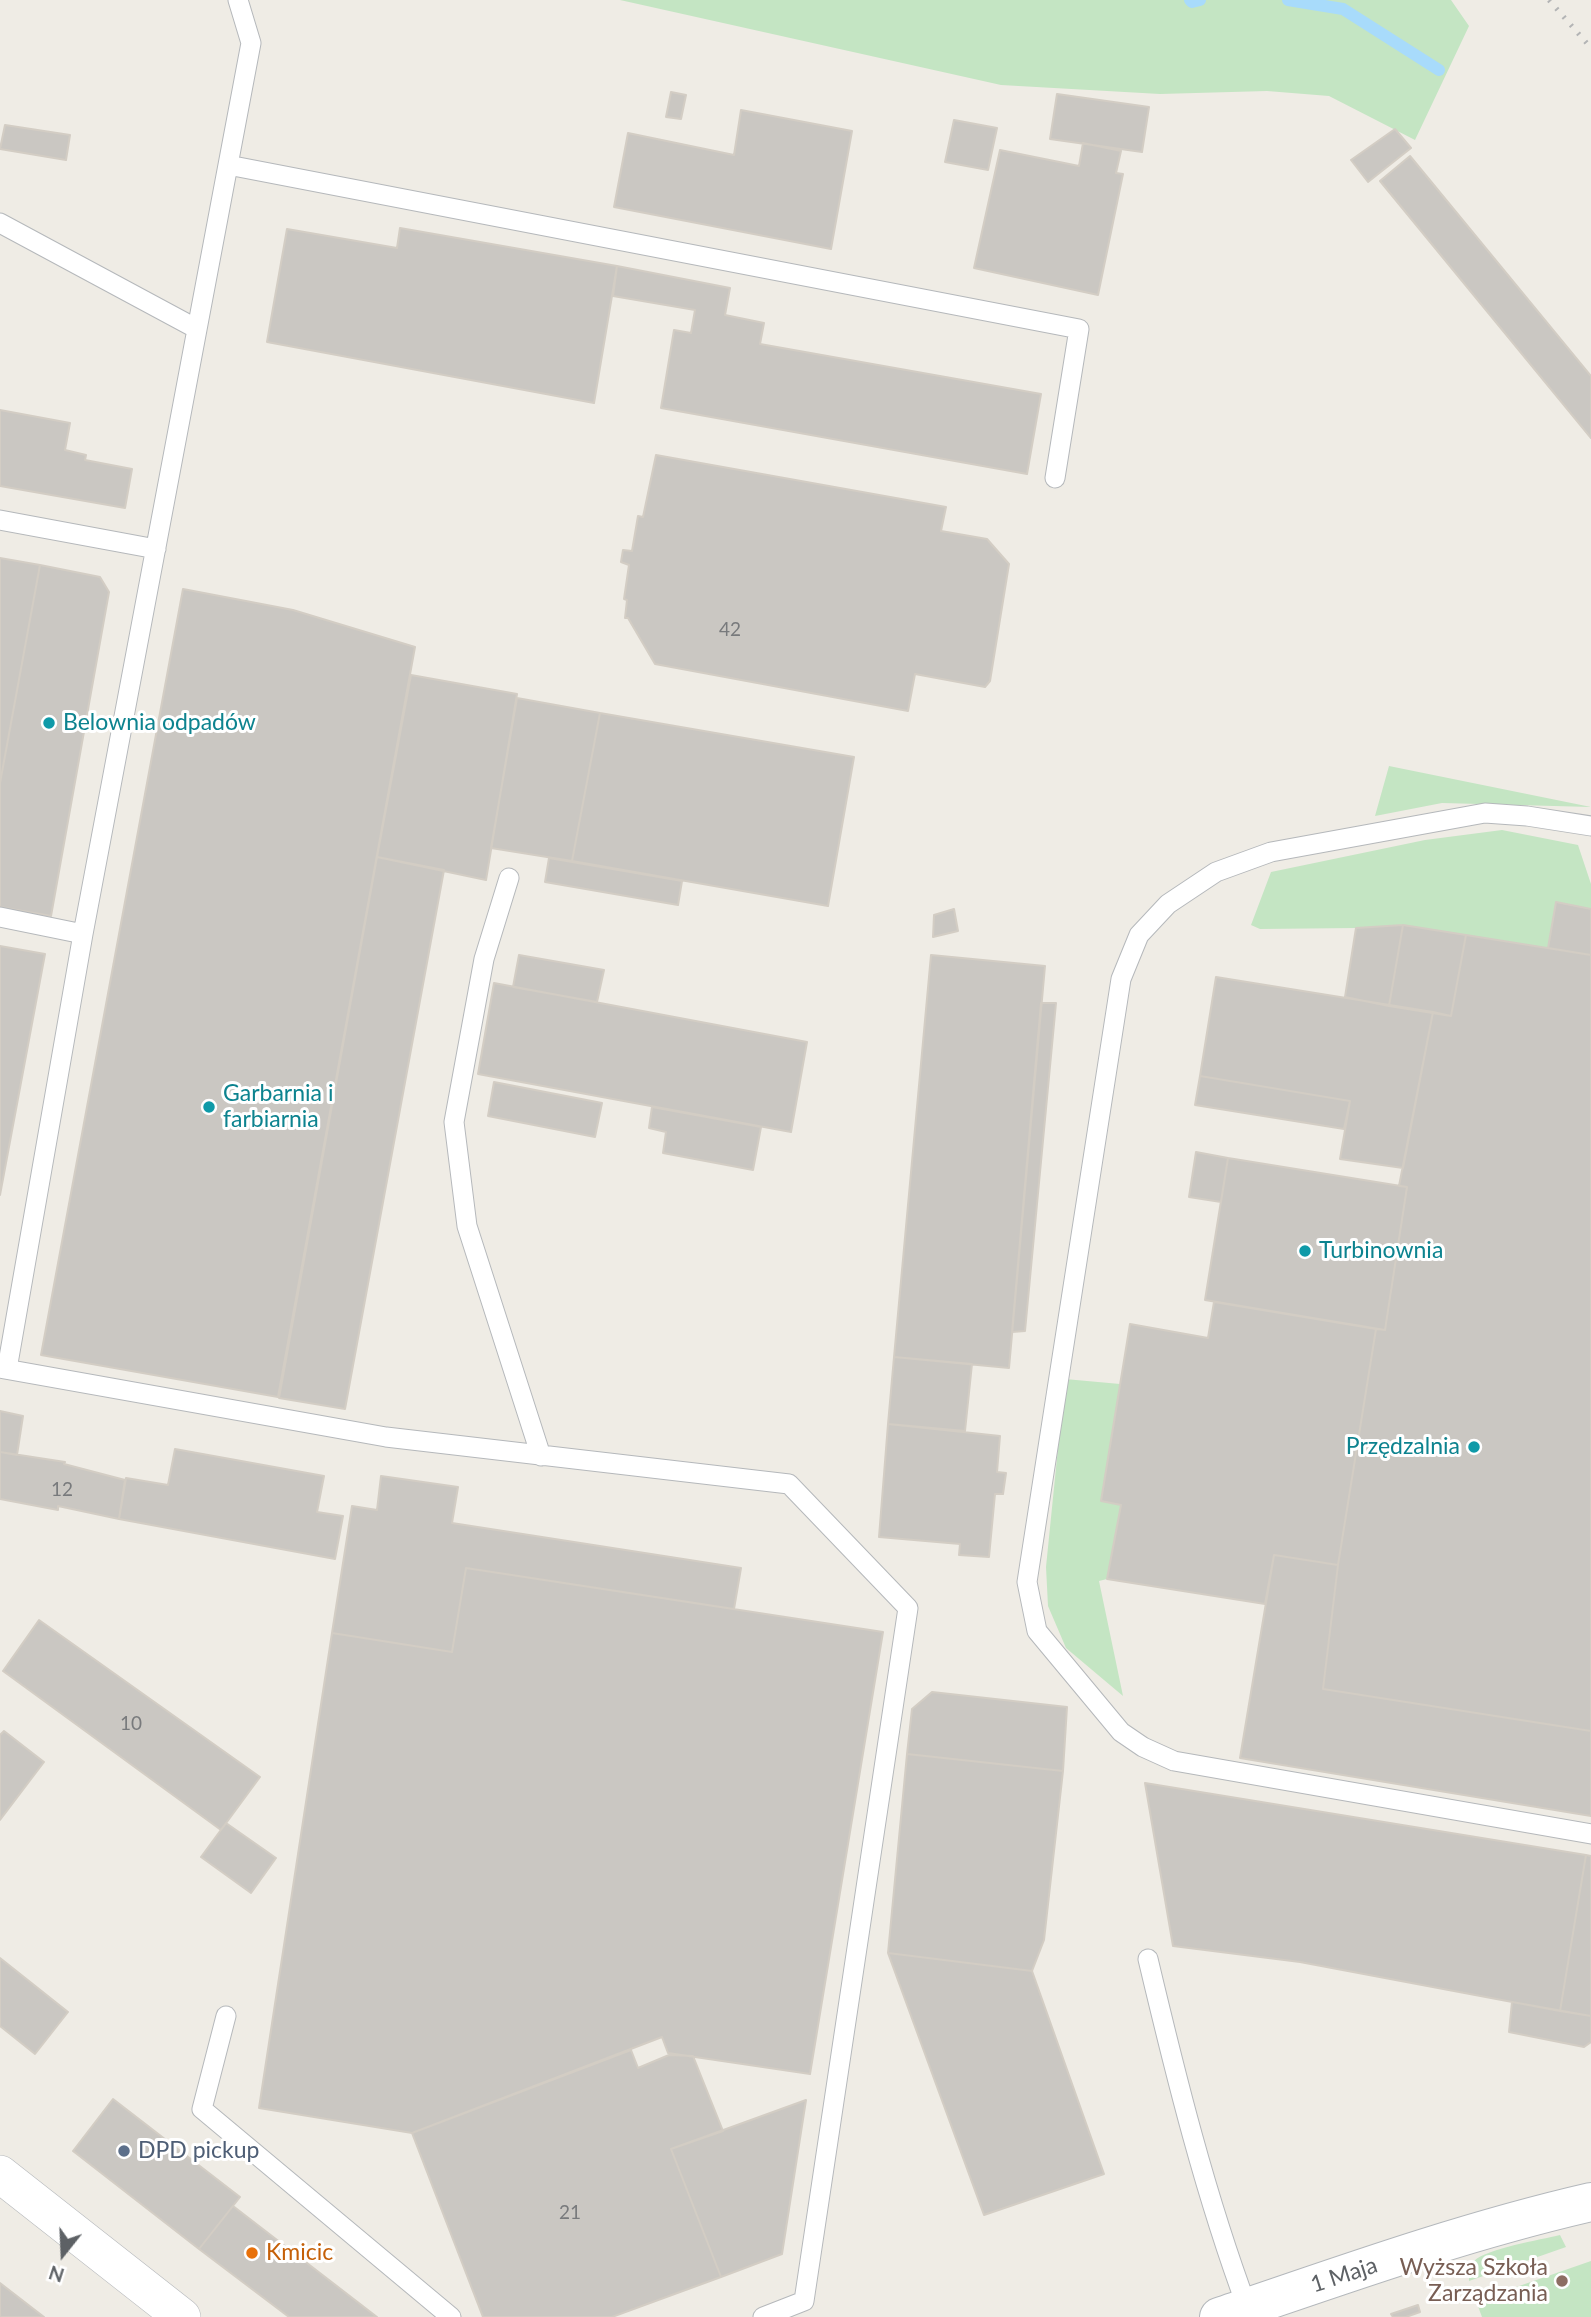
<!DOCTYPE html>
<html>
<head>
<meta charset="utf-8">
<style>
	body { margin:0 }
	#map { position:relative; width:1591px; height:2317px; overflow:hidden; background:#efece5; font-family:Lato,sans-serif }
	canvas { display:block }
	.north { position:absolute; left:28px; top:2219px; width:70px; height:70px; -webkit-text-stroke:5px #fff; paint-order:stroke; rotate:198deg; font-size:19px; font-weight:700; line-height:28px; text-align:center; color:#5d6165 }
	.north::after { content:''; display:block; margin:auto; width:24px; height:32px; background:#5d6165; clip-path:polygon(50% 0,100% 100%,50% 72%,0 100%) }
</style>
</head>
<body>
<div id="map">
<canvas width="1591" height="2317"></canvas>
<div class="north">N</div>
</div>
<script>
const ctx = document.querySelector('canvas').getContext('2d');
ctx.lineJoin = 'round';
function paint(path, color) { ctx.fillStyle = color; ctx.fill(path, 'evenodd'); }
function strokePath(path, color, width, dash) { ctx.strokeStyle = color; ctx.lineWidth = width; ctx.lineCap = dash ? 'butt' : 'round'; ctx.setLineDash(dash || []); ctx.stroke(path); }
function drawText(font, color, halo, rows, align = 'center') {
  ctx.font = font + ' Lato,sans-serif'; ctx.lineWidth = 6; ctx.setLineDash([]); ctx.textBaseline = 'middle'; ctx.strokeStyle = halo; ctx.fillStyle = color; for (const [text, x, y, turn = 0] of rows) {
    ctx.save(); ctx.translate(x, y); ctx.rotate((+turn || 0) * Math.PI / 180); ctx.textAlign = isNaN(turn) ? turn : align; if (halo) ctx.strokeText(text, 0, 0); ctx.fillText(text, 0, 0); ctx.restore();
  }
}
paint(new Path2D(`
	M 620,0 L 1451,0 L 1469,26 L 1415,140 L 1329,96 L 1267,91 L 1160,94 L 1001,85 Z
	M 1389,766 L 1591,807 L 1442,803 L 1375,816 Z
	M 1502,830 L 1578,845 L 1591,884 L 1591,909 L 1556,903 L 1548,948 L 1403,925 L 1356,928 L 1260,929 L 1251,925 L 1271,872 L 1425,840 Z
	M 1065,1379 L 1120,1384 L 1101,1501 L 1121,1505 L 1107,1579 L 1099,1581 L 1123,1696 L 1066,1648 L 1048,1606 L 1046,1567 Z
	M 1560,2235 L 1566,2247 L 1469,2281 C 1469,2274 1468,2266 1474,2261 C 1488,2248 1540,2240 1560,2235 Z
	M 1591,2261 L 1591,2317 L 1482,2317 L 1476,2301 Z`), '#c4e5c3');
strokePath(new Path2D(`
	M 1190,0 L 1192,2 L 1200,0
	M 1288,0 L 1343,9 L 1439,70`), '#a8dbfb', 12);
const building = new Path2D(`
	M 671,92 L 686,95 L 681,119 L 666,117 Z
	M 1057,94 L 1149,107 L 1142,152 L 1050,139 Z
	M 741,110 L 852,131 L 831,249 L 614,207 L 628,133 L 734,155 Z
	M 954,120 L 997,128 L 988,170 L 945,162 Z
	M 5,125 L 70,135 L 66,160 L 0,149 Z
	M 1395,129 L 1411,148 L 1368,182 L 1351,160 Z
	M 1083,143 L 1121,151 L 1116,173 L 1123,174 L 1098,295 L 974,268 L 1000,150 L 1079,166 Z
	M 1410,156 L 1591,376 L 1591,438 L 1380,181 Z
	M 400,228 L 617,266 L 594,403 L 267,342 L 287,229 L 397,248 Z
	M 617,266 L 730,288 L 725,315 L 764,323 L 760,344 L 1041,394 L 1027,474 L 661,408 L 674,330 L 691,333 L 695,310 L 613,296 Z
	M 0,410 L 70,423 L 65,450 L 86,455 L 85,460 L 132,469 L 125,508 L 0,486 Z
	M 656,455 L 946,507 L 941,531 L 987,539 L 1009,564 L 990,681 L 985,687 L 915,674 L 908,711 L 655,664 L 628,618 L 625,618 L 627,600 L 624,599 L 629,565 L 621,562 L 623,550 L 632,551 L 638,516 L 643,517 Z
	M 0,558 L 40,565 L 0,783 Z
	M 40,565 L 100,577 L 109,592 L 51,916 L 0,907 L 0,783 Z
	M 183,589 L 293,610 L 415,647 L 278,1397 L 41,1355 Z
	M 411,675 L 517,694 L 486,880 L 377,857 Z
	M 517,698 L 600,713 L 572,861 L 491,848 Z
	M 600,713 L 854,757 L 828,906 L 572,861 Z
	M 377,857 L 444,870 L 345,1409 L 279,1398 Z
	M 549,858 L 682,881 L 678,905 L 545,882 Z
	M 1556,902 L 1591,909 L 1591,955 L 1548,948 Z
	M 954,909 L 958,931 L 933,937 L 934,915 Z
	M 1403,925 L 1389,1006 L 1345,997 L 1356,928 Z
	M 1403,925 L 1466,935 L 1451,1016 L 1389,1006 Z
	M 1466,935 L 1591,955 L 1591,1731 L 1323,1689 L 1338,1565 L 1376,1329 L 1385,1330 L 1407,1187 L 1399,1186 L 1433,1012 L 1451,1016 Z
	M 0,946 L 45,954 L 0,1195 Z
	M 519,955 L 604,970 L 597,1002 L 513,987 Z
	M 931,955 L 1045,966 L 1009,1368 L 894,1357 Z
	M 1216,977 L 1433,1012 L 1403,1168 L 1340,1159 L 1350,1101 L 1200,1076 Z
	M 494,983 L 807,1042 L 791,1132 L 478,1074 Z
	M 1041,1003 L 1056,1003 L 1025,1331 L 1012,1332 Z
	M 1200,1076 L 1350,1101 L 1344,1129 L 1195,1105 Z
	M 494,1082 L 602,1103 L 595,1137 L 488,1116 Z
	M 652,1107 L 761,1127 L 753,1170 L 663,1153 L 666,1132 L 649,1128 Z
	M 1196,1152 L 1228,1158 L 1221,1202 L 1189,1197 Z
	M 1228,1158 L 1407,1187 L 1385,1330 L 1205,1300 Z
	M 1214,1302 L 1376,1329 L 1338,1565 L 1274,1555 L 1265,1604 L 1107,1579 L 1121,1505 L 1101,1501 L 1130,1324 L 1208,1338 Z
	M 894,1357 L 972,1364 L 965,1431 L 888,1424 Z
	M 0,1411 L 23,1416 L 17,1455 L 0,1452 Z
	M 888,1424 L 1000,1436 L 997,1472 L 1006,1473 L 1003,1494 L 995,1494 L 989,1557 L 959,1555 L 960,1544 L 879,1537 Z
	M 175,1449 L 324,1476 L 317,1512 L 343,1516 L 335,1559 L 119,1519 L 126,1478 L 168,1485 Z
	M 0,1452 L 65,1462 L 64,1464 L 125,1480 L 119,1519 L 58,1506 L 58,1510 L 0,1499 Z
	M 381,1476 L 458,1487 L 452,1523 L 741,1568 L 734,1609 L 466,1568 L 452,1652 L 332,1633 L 352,1506 L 377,1510 Z
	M 1274,1555 L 1338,1565 L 1323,1689 L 1591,1731 L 1591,1816 L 1240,1758 Z
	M 466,1568 L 883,1632 L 810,2074 L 668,2053 L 662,2037 L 412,2133 L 259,2108 L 332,1633 L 452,1652 Z
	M 39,1620 L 260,1777 L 221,1830 L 3,1671 Z
	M 932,1692 L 1067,1707 L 1063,1771 L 907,1754 L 912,1709 Z
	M 4,1731 L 44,1762 L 0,1820 L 0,1735 Z
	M 907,1754 L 1063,1771 L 1044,1940 L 1032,1971 L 888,1953 Z
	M 1145,1783 L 1586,1855 L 1560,2011 L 1300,1962 L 1173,1946 Z
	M 226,1823 L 276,1858 L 251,1893 L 201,1857 Z
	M 1586,1855 L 1591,1856 L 1591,2016 L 1560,2011 Z
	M 888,1953 L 1032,1971 L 1104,2174 L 984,2215 Z
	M 0,1958 L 68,2012 L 35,2054 L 0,2026 Z
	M 1512,2002 L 1591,2016 L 1591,2042 L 1584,2047 L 1509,2032 Z
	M 631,2050 L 638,2068 L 669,2055 L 693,2056 L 723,2131 L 671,2149 L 721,2277 L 612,2317 L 483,2317 L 412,2133 Z
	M 113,2099 L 240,2197 L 199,2249 L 73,2151 Z
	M 806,2100 L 782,2254 L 721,2277 L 671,2149 Z
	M 233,2206 L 377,2317 L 289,2317 L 199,2249 Z
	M 0,2283 L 44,2317 L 0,2317 Z
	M 1418,2305 L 1420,2312 L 1406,2317 L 1393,2317 L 1391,2314 Z`);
paint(building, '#cac7c2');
strokePath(building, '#d3cdc4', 2);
const lane = new Path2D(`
	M 228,165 L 1079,329 L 1055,478
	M 0,223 L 197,329
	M 0,520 L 156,549
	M 1591,826 L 1527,816 L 1485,813 L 1271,852 L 1216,872 L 1168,904 L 1139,935 L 1121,979 L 1027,1582 L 1037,1631 L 1121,1732 L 1143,1747 L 1174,1761 L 1591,1834
	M 509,878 L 484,959 L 454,1122 L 467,1226 L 541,1456
	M 0,917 L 83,934
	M 0,1368 L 386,1437 L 789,1484 L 908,1608 L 804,2301 L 763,2317
	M 7,1369 L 83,934 L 251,43 L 238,0
	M 1148,1959 C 1176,2077 1205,2194 1247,2307
	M 226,2016 L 202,2109 L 451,2317`);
const street = new Path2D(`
	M 0,2174 L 182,2317`);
const secondary = new Path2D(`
	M 1219,2317 C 1342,2275 1465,2231 1591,2202`);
strokePath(lane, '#b5b8bb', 21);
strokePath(street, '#b5b8bb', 38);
strokePath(secondary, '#b4b8bc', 40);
strokePath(lane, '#fff', 19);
strokePath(street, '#fff', 37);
strokePath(secondary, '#fff', 38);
strokePath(new Path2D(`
	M 1549,0 L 1591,48`), '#b3b4b5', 5, [2, 9]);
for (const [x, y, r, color] of [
	[49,723,7,"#0f9aa8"],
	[209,1107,7,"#0f9aa8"],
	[1305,1251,7,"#0f9aa8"],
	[1474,1447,7,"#0f9aa8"],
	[124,2151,7,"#5c6f8a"],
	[252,2253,7,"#e8710a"],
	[1562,2281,7,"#8d6e63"]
]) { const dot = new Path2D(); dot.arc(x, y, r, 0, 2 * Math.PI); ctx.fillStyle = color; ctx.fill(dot); strokePath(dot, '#fff', 2.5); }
drawText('19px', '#787a7c', null, [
	["42",730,630],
	["12",62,1490],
	["10",131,1724],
	["21",570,2213]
]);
drawText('23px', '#0d838f', '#fff', [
	["Belownia odpadów",63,723],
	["Garbarnia i",223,1094],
	["farbiarnia",223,1120],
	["Turbinownia",1319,1251],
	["Przędzalnia",1460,1447,"right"]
], 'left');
drawText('23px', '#4e5e75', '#fff', [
	["DPD pickup",138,2151]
], 'left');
drawText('23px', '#c56008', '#fff', [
	["Kmicic",266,2253]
], 'left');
drawText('23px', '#785e54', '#fff', [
	["Wyższa Szkoła",1548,2268],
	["Zarządzania",1548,2294]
], 'right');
drawText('23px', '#5d6165', '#fff', [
	["1 Maja",1344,2275,-18]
]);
</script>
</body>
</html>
